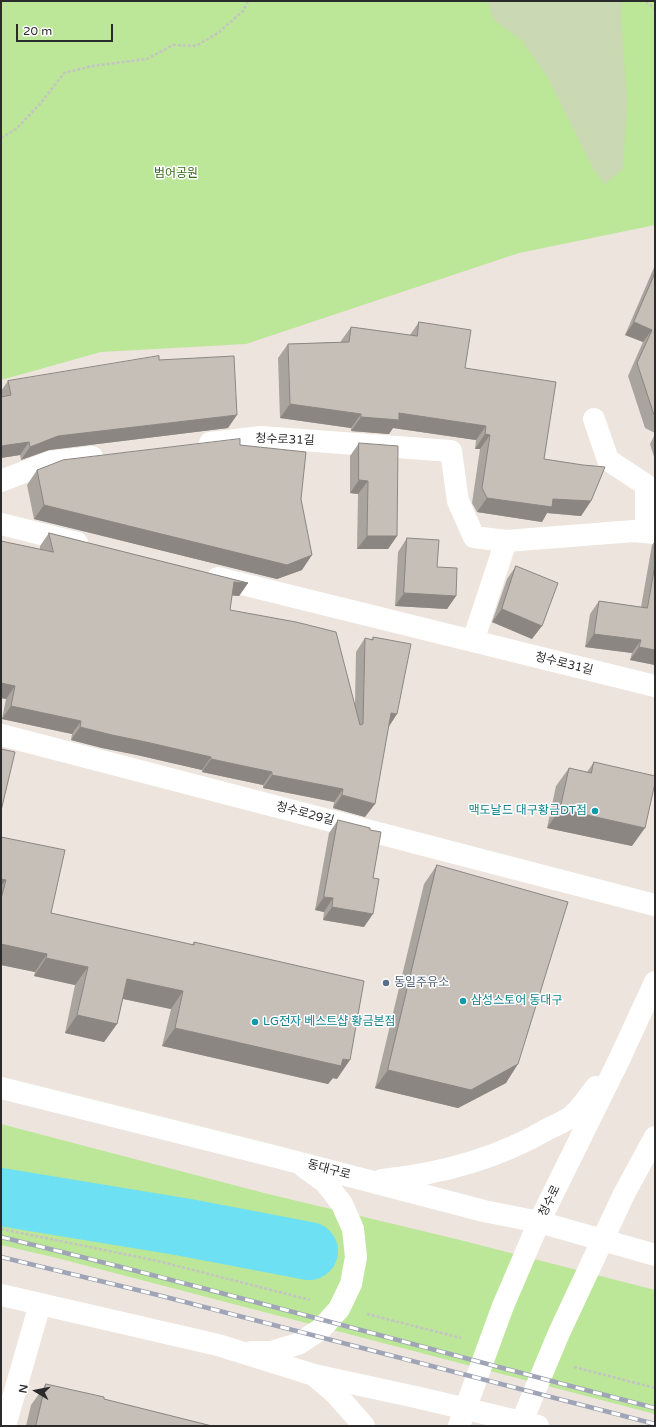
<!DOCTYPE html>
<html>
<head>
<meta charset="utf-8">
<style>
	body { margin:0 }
	#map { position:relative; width:656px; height:1427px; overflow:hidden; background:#ede4dd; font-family:"Varela Round",sans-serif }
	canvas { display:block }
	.frame { position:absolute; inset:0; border:2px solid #2b2b2b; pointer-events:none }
	.north { position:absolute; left:16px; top:1371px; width:40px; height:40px; -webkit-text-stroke:3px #fff; paint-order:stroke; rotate:280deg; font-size:11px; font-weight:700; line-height:16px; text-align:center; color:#2b2b2b }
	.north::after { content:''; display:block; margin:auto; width:14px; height:18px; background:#2b2b2b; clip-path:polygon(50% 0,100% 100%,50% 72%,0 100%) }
	.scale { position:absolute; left:16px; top:24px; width:97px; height:18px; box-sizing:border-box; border:2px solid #2b2b2b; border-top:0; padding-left:5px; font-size:12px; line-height:14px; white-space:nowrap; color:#2b2b2b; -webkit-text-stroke:3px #fff; paint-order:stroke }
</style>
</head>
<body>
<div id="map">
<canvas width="656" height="1427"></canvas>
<div class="frame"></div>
<div class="north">N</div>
<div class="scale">20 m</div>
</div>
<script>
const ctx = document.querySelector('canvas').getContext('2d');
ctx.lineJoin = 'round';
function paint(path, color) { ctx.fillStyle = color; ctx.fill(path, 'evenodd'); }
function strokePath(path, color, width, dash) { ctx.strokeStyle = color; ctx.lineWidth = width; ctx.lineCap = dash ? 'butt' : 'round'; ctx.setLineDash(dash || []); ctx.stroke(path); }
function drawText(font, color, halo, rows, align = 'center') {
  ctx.font = font + ' "Varela Round","Noto Sans KR",sans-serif'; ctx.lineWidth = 3; ctx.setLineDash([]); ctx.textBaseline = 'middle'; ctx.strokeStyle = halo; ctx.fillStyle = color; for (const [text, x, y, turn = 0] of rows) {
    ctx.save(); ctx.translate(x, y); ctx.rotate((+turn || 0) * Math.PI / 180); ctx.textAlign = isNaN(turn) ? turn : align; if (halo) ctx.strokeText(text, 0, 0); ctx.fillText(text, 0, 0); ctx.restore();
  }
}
paint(new Path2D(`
	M 1,1 L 655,1 L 655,225 L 519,253 L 246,344 L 101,352 L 1,380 Z
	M 1,1124 L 264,1193 L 460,1240 L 655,1290 L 655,1414 L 57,1258 L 1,1245 Z`), '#bce698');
paint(new Path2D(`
	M 488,1 L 622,1 L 621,18 L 627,101 L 623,169 L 605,184 L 594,170 L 548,78 L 521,40 L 493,19 Z`), '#cad8b3');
strokePath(new Path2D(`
	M 1,1197 L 183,1227 L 309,1251`), '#6de0f3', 58);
strokePath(new Path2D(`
	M 646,1 L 655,9
	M 1,138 L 16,129 L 40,104 L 64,73 L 92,66 L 147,59 L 173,45 L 196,46 L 218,33 L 243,11 L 248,1
	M 1,1229 L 158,1261 L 310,1300
	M 367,1314 L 461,1338
	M 574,1367 L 655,1388`), '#c4c4c4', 2.5, [3, 2]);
strokePath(new Path2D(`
	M 594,419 L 608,460 L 646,485 L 646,532
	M 210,443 L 261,437 L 451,451 L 458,501 L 474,537 L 506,541 L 634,531 L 655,533
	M 1,481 L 50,462 L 92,457
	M 1,524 L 77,543
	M 218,578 L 655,686
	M 473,641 L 506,541
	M 1,735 L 655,905
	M 5,1426 L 40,1304`), '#fff', 22);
strokePath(new Path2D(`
	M 1,1088 L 277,1157 L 484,1211 L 539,1222 L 655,1255
	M 382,1180 C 440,1174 498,1158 548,1129 C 556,1125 566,1121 572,1116 C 581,1108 589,1096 596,1087
	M 1,1295 L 218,1345 L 314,1375 L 420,1398 L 538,1426
	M 252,1352 L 271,1352 L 298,1344 L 321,1329 L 339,1309 L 351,1284 L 356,1257 L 353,1229 L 342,1204 L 325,1182 L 304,1167
	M 315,1376 L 335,1393 L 364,1426
	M 459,1426 L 503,1306 L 539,1222 L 619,1060 L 655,982
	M 520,1426 L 559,1333 L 602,1241 L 624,1194 L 655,1137`), '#fff', 22);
const rail = new Path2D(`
	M 1,1237 C 220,1290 437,1352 655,1408
	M 1,1257 L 158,1295 L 655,1424`);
strokePath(rail, '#9fa5b6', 4.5);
strokePath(rail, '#fff', 3, [9]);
paint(new Path2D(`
	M 655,265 L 655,433 L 645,428 L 628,376 L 643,342 L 625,335 Z
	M 419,322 L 465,368 L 544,459 L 591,501 L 581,516 L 547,513 L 542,522 L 477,512 L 472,503 L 480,449 L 475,449 L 476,440 L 393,428 L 389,434 L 351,431 L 351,428 L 280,418 L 278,358 L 288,344 L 341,342 L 341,341 L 351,327 L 410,335 Z
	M 159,360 L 228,428 L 49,450 L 21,460 L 20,455 L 1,458 L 1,391 L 8,381 Z
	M 655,434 L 655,460 L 650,444 Z
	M 359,443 L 397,536 L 388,549 L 357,549 L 358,494 L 350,493 L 350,456 Z
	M 240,445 L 301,499 L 302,570 L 277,579 L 34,519 L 27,485 L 37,470 Z
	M 49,533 L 248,583 L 239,596 L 232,595 L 230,610 L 355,703 L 356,652 L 365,638 L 371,640 L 373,637 L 389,726 L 365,817 L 333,808 L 334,802 L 263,788 L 263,785 L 202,772 L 202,770 L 137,755 L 102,748 L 71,740 L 72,734 L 2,719 L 6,699 L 1,698 L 1,541 L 40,549 L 40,546 Z
	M 407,538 L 437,567 L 456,596 L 447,609 L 395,606 L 398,552 Z
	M 655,541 L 655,665 L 630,660 L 632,653 L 585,647 L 590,614 L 599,601 L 641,607 L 652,545 Z
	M 516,566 L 532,639 L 492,622 L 507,579 Z
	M 594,762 L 632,846 L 547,828 L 556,786 L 569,768 L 587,772 Z
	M 338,820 L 370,830 L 373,878 L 364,927 L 323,920 L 324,912 L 315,910 L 329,833 Z
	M 1,837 L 51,913 L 192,945 L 194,942 L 337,1079 L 333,1078 L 328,1084 L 162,1046 L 171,1009 L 123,999 L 117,1024 L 104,1042 L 65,1033 L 75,985 L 34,976 L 35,972 L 1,965 Z
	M 437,865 L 506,1083 L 458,1108 L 375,1088 L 424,884 Z
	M 46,1384 L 104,1399 L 212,1426 L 26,1426 L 31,1405 Z`), '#aaa49e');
paint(new Path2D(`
	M 634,322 L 652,330 L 643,342 L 625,335 Z
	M 290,404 L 361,414 L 351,428 L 280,418 Z
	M 399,413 L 486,426 L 476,440 L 393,428 L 389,434 L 351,431 L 361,417 Z
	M 237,415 L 228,428 L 49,450 L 21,460 L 30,447 L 58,436 Z
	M 485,434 L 490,435 L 480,449 L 475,449 Z
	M 29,442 L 20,455 L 1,458 L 1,446 Z
	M 359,480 L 368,481 L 358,494 L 350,493 Z
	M 487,498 L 553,499 L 591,501 L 581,516 L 547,513 L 542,522 L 477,512 Z
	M 44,505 L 312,555 L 302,570 L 277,579 L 34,519 Z
	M 367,536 L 397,536 L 388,549 L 357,549 Z
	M 234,582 L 248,583 L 239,596 L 225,595 Z
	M 404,593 L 456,596 L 447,609 L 395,606 Z
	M 502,609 L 542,626 L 532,639 L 492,622 Z
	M 594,634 L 641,640 L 632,653 L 585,647 Z
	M 639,647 L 655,650 L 655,665 L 630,660 Z
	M 1,683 L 15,686 L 6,699 L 1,698 Z
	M 11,706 L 81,721 L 72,734 L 2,719 Z
	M 391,713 L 397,714 L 388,728 Z
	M 80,727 L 146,742 L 211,757 L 202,770 L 137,755 L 102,748 L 71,740 Z
	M 211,759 L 272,772 L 263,785 L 202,772 Z
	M 272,775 L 343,789 L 334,802 L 263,788 Z
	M 342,795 L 375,804 L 365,817 L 333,808 Z
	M 560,809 L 645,828 L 632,846 L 547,828 Z
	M 1,879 L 6,880 L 1,886 Z
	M 324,897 L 333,898 L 324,912 L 315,910 Z
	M 332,907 L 373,914 L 364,927 L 323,920 Z
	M 1,944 L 47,954 L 35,972 L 1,965 Z
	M 46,958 L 88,967 L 75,985 L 34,976 Z
	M 127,979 L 183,991 L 171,1009 L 114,997 Z
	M 77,1015 L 117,1024 L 104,1042 L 65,1033 Z
	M 175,1028 L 343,1059 L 350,1060 L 337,1079 L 333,1078 L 328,1084 L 162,1046 Z
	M 518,1064 L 506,1083 L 458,1108 L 375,1088 L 388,1070 Z`), '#8b8681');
const building = new Path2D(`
	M 655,273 L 655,416 L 654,415 L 637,363 L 652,330 L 634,322 Z
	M 419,322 L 471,330 L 465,368 L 556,382 L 544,459 L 583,465 L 605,467 L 591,501 L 553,499 L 552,507 L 487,498 L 482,488 L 490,435 L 485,434 L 486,426 L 399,413 L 399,420 L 361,417 L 361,414 L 290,404 L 288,344 L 349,342 L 351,327 L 417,336 Z
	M 159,356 L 159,360 L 234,356 L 237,415 L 58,436 L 30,447 L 29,442 L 1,446 L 1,397 L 11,395 L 8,381 Z
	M 240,439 L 240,445 L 306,452 L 301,499 L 312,555 L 287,565 L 44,505 L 37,470 L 63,460 Z
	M 359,443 L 398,446 L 397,536 L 367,536 L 368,481 L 359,480 Z
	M 49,533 L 248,583 L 234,582 L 230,610 L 296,622 L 336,632 L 360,725 L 363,724 L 365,638 L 373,640 L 373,637 L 411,644 L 397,714 L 391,713 L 375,804 L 342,795 L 343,789 L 272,775 L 272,772 L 211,759 L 211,757 L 146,742 L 112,735 L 80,727 L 81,721 L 11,706 L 15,686 L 1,683 L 1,541 L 53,552 Z
	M 407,538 L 439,540 L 437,567 L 457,568 L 456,596 L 404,593 Z
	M 655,565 L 655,650 L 639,647 L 641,640 L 594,634 L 599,601 L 647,608 Z
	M 516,566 L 558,583 L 542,626 L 502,609 Z
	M 1,749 L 15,752 L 1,811 Z
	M 594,762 L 655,776 L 655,783 L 645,828 L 560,809 L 569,768 L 591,773 Z
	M 338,820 L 370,828 L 370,830 L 381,832 L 373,878 L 379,879 L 373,914 L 332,907 L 333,898 L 324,897 Z
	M 1,837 L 65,850 L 51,913 L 194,945 L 194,942 L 364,981 L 350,1060 L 343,1059 L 341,1066 L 175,1028 L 183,991 L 127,979 L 117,1024 L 77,1015 L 88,967 L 46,958 L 47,954 L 1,944 L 1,899 L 6,880 L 1,879 Z
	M 437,865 L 568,902 L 518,1064 L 471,1090 L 388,1070 Z
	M 46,1384 L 104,1397 L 104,1399 L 212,1426 L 36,1426 Z`);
paint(building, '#c6bfb8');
strokePath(building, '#8b8681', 1);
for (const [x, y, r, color] of [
	[595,811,4,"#0f9aa8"],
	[386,983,4,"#5c6f8a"],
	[463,1001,4,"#0f9aa8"],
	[255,1022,4,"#0f9aa8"]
]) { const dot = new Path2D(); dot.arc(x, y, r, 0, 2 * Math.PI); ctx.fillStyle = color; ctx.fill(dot); strokePath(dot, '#fff', 1.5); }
drawText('12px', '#346b18', '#fff', [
	["범어공원",176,174]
]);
drawText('12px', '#2b2b2b', '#fff', [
	["청수로31길",285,440,2],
	["청수로31길",564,664,14],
	["청수로29길",305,814,15],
	["동대구로",329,1170,15],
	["청수로",550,1201,-64]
]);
drawText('12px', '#0d838f', '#fff', [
	["맥도날드 대구황금DT점",587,811,"right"],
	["삼성스토어 동대구",471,1001],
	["LG전자 베스트샵 황금본점",263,1022]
], 'left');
drawText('12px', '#4e5e75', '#fff', [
	["동일주유소",394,983]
], 'left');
</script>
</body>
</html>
